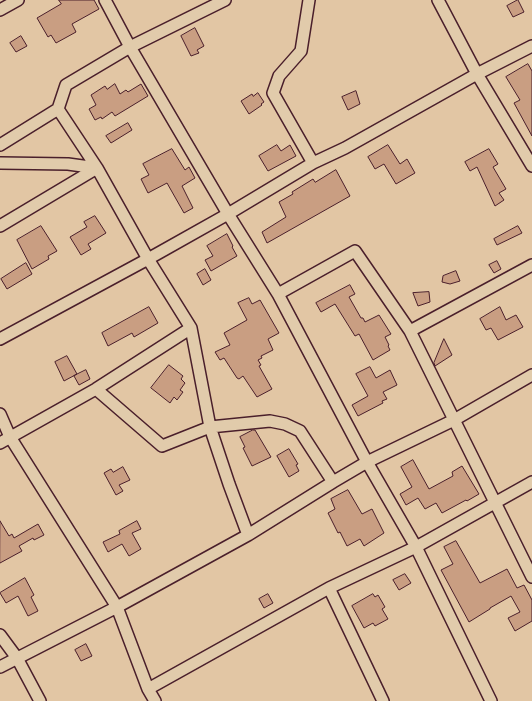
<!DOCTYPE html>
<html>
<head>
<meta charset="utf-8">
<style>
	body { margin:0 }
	canvas { display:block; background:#e2c6a4 }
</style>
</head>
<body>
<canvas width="532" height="701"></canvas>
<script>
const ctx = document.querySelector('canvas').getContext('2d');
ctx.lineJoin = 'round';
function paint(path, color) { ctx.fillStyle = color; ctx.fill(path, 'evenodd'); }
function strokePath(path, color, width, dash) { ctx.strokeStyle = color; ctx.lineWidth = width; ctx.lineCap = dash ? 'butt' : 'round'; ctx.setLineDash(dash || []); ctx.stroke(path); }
const building = new Path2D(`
	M 59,0 L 94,0 L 99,9 L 72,24 L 76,32 L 56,43 L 51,35 L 48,37 L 37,18 L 61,4 Z
	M 518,0 L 524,12 L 513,17 L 507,6 Z
	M 195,28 L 204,46 L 197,50 L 199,53 L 191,56 L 181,36 Z
	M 21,36 L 27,46 L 16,52 L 10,43 Z
	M 528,64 L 532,71 L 532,136 L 514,103 L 520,100 L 506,77 Z
	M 115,84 L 120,94 L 126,90 L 128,92 L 141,84 L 148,96 L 115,116 L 112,112 L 102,119 L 101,117 L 95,120 L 89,109 L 96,105 L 91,95 L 105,86 L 107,89 Z
	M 356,91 L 360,104 L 348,110 L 342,97 Z
	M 258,93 L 264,102 L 261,104 L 262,105 L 249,114 L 241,101 L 252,94 L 253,96 Z
	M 128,123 L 132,130 L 111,143 L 106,136 Z
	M 277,145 L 281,151 L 290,145 L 296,156 L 268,171 L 259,156 Z
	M 388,145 L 400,164 L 407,159 L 415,173 L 396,184 L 384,164 L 375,169 L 368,157 Z
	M 172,149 L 185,170 L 189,167 L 195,178 L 182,186 L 193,208 L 184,213 L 167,183 L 148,193 L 141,179 L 149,175 L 143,164 Z
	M 489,149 L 498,164 L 493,167 L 506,189 L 499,193 L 504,200 L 495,206 L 477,167 L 470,171 L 465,162 Z
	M 336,170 L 350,196 L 267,243 L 262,232 L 286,217 L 279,202 L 293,194 L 292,192 L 313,179 L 315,182 Z
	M 95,216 L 106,233 L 88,244 L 91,249 L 81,255 L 70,237 L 87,227 L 84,222 Z
	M 41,226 L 57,251 L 48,256 L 49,259 L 32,269 L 17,240 Z
	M 518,226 L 522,233 L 497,245 L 494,239 Z
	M 227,234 L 233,246 L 232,247 L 237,256 L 211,271 L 205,260 L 213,256 L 207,246 Z
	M 497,261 L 501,269 L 494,273 L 489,265 Z
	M 26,263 L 32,274 L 7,289 L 1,279 Z
	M 205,269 L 211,280 L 203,285 L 197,274 Z
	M 456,271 L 460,281 L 450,284 L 442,282 L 443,276 Z
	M 350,285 L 355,294 L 349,297 L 361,318 L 363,318 L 365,322 L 379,315 L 391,334 L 385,337 L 389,345 L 388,346 L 390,350 L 373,360 L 359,334 L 355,336 L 335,304 L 321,312 L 316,303 Z
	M 429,292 L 430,302 L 418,306 L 413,293 Z
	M 249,298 L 252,304 L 260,300 L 279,333 L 268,339 L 273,350 L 261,356 L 262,358 L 258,360 L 261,365 L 259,366 L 272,389 L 257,397 L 243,376 L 239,379 L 237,378 L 224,358 L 220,360 L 215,352 L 230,345 L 224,333 L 247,320 L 238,303 Z
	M 149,307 L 158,323 L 134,337 L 132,333 L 108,346 L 102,333 Z
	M 500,307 L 506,320 L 516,315 L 523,327 L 498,340 L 491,328 L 486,330 L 480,319 Z
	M 444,339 L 452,355 L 435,366 L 434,363 Z
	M 67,356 L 77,374 L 64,381 L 55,362 Z
	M 169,365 L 183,376 L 181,379 L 185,383 L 180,390 L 183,392 L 177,400 L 174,397 L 170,403 L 151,388 Z
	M 370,367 L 376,378 L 390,370 L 397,385 L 383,392 L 387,399 L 382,401 L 383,403 L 358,416 L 352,405 L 368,396 L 356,374 Z
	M 86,370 L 90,379 L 79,385 L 74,376 Z
	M 253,430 L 255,430 L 271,457 L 252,466 L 243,448 L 245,447 L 240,437 Z
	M 289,449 L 298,464 L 296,465 L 299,471 L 289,477 L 277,456 Z
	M 413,460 L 429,489 L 453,476 L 452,472 L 462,466 L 479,494 L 467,501 L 466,500 L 442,513 L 436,503 L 425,509 L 418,498 L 406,505 L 400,494 L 412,487 L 401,467 Z
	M 123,467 L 130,480 L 119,485 L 123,491 L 116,495 L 104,473 L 111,469 L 113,472 Z
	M 348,490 L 362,514 L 372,509 L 384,533 L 364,546 L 360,539 L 347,546 L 340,532 L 338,533 L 328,513 L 335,509 L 331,499 Z
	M 0,521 L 9,536 L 12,534 L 14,538 L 38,524 L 44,535 L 34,540 L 33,538 L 19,546 L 22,551 L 0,563 Z
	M 137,521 L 141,529 L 132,533 L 141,549 L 129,556 L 122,544 L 108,552 L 103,542 L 120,534 L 119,531 Z
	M 456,541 L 480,583 L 507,569 L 517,588 L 524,585 L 532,600 L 532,621 L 515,631 L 508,618 L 520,612 L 511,596 L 490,608 L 490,609 L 469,622 L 441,570 L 453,564 L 444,547 Z
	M 405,574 L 411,583 L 399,590 L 393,580 Z
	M 25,578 L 34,595 L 31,597 L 38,611 L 28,616 L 18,596 L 6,603 L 0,593 Z
	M 268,594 L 273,603 L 264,608 L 259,599 Z
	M 373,594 L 375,597 L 378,595 L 385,607 L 382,609 L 388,619 L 375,626 L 373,623 L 364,628 L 352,606 Z
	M 86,644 L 92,656 L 81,661 L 75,650 Z`);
paint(building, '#c99e82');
strokePath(building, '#4a1f2b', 1);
const street = new Path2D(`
	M 105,0 L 130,47 L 228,214 L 278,294 L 367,462 L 416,547 L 491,701
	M 309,0 L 301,51 L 279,76 L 273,93 L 313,163
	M 438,0 L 477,74 L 532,166
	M 0,10 L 18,0
	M 58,109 L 97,168 L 148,259 L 191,328 L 210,427 L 229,484 L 248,535
	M 0,145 L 58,109 L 66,85 L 130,47 L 225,0
	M 0,163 L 68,164 L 97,168
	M 0,226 L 97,168
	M 278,294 L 355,251 L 410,331 L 532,577
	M 410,331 L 532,265
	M 0,339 L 148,259 L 228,214 L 313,163 L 345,148 L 477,74 L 532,46
	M 96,389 L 162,446 L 210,427 L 270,421 L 285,424 L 300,431 L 333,482
	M 0,414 L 10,437 L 117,607 L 148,689 L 155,701
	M 0,443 L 96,389 L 191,328
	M 329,588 L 383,701
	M 0,635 L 17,658 L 40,701
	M 0,667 L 117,607 L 248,535 L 333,482 L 367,462 L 454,420 L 532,375
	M 148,689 L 329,588 L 416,547 L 532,482`);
strokePath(street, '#4a1f2b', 14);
strokePath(street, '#e1cbab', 11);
</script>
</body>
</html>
